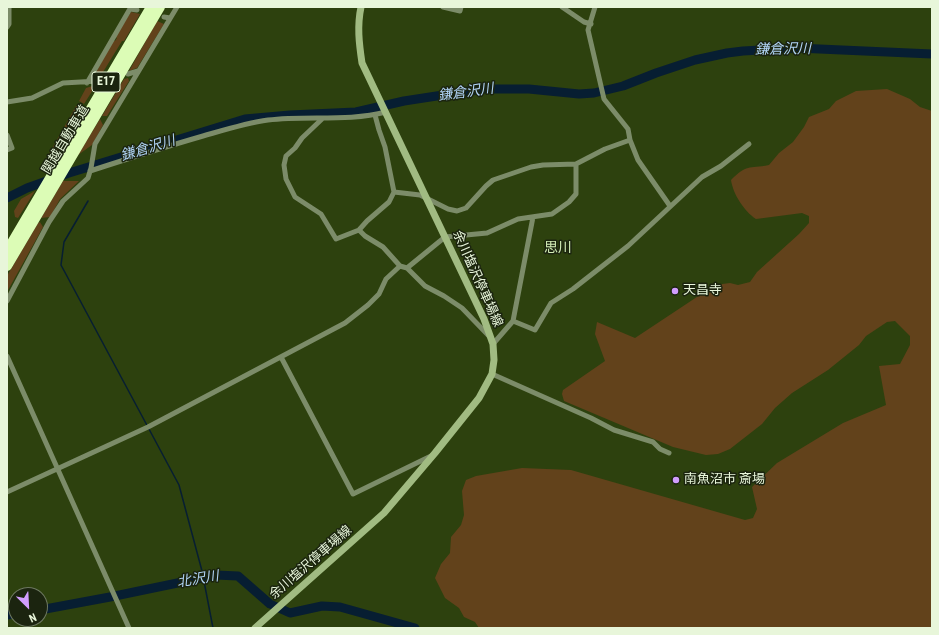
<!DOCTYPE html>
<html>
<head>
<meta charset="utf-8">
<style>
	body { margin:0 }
	#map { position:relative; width:939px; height:635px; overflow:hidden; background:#2d410e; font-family:"Roboto Condensed",sans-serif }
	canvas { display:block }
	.frame { position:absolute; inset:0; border:8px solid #e8f6da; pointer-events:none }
	.north { position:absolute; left:8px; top:587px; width:40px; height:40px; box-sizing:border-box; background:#1b240f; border:1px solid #6d7860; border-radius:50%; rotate:156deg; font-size:11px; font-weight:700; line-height:16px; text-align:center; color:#e8f6da }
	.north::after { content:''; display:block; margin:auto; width:14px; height:18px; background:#d19dfe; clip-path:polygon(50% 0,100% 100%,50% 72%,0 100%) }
</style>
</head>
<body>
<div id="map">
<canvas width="939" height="635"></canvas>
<div class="frame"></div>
<div class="north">N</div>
</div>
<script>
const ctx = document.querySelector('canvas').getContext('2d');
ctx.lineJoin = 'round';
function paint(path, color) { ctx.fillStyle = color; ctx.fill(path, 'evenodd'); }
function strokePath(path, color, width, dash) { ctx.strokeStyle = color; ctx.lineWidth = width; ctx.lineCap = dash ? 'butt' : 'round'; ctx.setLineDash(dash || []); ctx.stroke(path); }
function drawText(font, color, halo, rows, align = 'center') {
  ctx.font = font + ' "Roboto Condensed","Noto Sans JP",sans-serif'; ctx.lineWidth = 3; ctx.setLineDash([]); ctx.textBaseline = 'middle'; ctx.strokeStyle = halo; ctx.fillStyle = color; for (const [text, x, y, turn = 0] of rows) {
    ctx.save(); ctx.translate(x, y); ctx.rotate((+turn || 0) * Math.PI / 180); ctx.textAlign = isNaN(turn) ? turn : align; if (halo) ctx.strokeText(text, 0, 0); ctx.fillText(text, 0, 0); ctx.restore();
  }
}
paint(new Path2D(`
	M 131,12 L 140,14 L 124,41 L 122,41 L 100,77 L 96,78 L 95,74 L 113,41 L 115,41 L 117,38 L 115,37 Z
	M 157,21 L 164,24 L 137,68 L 129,71 Z
	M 128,78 L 129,81 L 107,116 L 102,116 L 124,79 Z
	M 96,85 L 84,104 L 79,101 L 86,88 Z
	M 887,89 L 910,99 L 920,107 L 932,111 L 932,628 L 479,628 L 475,622 L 464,617 L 459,608 L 445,598 L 435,578 L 441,564 L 450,553 L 451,537 L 461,525 L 464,515 L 462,491 L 466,480 L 476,476 L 522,468 L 571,470 L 745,520 L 753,518 L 757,509 L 752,487 L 777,463 L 843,423 L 886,405 L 879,366 L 900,364 L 910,345 L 910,336 L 895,321 L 887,322 L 866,336 L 859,345 L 828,370 L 792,393 L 775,408 L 762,424 L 730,449 L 718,454 L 706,455 L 673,447 L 564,401 L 562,394 L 563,390 L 605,361 L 595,334 L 597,322 L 635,338 L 715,285 L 730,283 L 738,285 L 750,282 L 757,272 L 799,234 L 809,223 L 809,216 L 802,213 L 756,219 C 744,211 733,194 731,180 C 747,164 748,169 769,165 L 779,153 L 793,142 L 804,127 L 809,117 L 829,109 L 836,101 L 856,91 Z
	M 76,106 L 82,109 L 49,166 L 41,168 Z
	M 100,119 L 103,125 L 92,145 L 78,155 Z
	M 63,181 L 79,181 L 60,199 L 50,217 L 41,218 Z
	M 35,191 L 18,218 L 15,217 L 14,211 L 21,199 Z
	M 40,222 L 43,227 L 7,292 L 7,276 L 38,223 Z`), '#62421b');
strokePath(new Path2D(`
	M 88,201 L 64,242 L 61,265 L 179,485 L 202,571 L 213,628`), '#071e32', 1.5);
strokePath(new Path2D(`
	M 7,198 L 27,188 L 69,173 L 245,119 L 290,115 L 356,112 L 404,101 L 482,89 L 529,89 L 579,94 L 594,93 L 623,86 L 656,73 L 695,60 L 727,53 L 743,51 L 797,48 L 932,54
	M 40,610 L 110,597 L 216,575 L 238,576 L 270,604 L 290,613 L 322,606 L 340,607 L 415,628
	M 7,615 L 16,614`), '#071e32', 9);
strokePath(new Path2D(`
	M 443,7 L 460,11 L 461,7
	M 562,7 L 584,22 L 591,24
	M 595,7 L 588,30 L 604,99 L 628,129 L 630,140 L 638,160 L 670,206
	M 130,9 L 137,10
	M 164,17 L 170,18
	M 7,27 L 9,24 L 9,7
	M 128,74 L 138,71
	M 87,83 L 131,7
	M 7,102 L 32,98 L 63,83 L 98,81
	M 375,115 L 379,130 L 385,147 L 394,192 L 389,202 L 367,221 L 359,230 L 365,236 L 383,247 L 400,266 L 407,268 L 425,286 L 444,296 L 462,308 L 488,335
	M 322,119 L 302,138 L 295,148 L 286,156 L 284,165 L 286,179 L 295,197 L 321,214 L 336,239 L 359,230
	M 7,135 L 12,148 L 7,150
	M 90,171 C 127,159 165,147 203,136 C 224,130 246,123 268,120 C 307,115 347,122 386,112
	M 394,192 L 420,195 L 448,209 L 457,211 L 466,208 L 486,186 L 493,180 L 531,167 L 543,165 L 576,164 L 605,149 L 630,140
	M 407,268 L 445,237 L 487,233 L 518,219 L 552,214 L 569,202 L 576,194 L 576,164
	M 7,301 L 49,222 L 63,201 L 88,178 L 91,168 L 95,144 L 177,7
	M 513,321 L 535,330 L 551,303 L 573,289 L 628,246 L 702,177 L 721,166 L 749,144
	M 493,344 L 513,321 L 533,217
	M 7,356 L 129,628
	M 281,357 L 353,494 L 431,456
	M 492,374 L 591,418 L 614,430 L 653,442 L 660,449 L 669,453
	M 7,492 L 148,427 L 345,323 L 368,305 L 379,294 L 386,279 L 400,266`), '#7c8c69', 5);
strokePath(new Path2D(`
	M 255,628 L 384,513 L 435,453 L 479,398 L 492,374 L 494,360 L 493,344 L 484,319 L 362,63 C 359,43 357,26 361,7`), '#a1bb82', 7);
strokePath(new Path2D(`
	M 7,251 L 151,7
	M 7,266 L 160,7`), '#dcfcb6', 10);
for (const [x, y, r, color] of [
	[675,291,4,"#d19dfe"],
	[676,480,4,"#d19dfe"]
]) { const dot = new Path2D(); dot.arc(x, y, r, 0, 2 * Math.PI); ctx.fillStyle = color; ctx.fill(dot); strokePath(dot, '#1b240f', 1.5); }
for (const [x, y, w] of [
	[106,82,28]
]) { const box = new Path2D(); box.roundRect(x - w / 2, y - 10, w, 20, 3); ctx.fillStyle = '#1b240f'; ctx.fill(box); strokePath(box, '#e8f6da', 1); }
drawText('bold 12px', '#e8f6da', null, [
	["E17",106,82]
]);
drawText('13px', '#e8f6da', '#1b240f', [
	["関越自動車道",66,140,-59],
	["余川塩沢停車場線",477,279,66],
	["余川塩沢停車場線",311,563,-41]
]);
drawText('13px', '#e8f6da', '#1b240f', [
	["天昌寺",683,291],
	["南魚沼市 斎場",684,480]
], 'left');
drawText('italic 14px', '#b0d3f5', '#1b240f', [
	["鎌倉沢川",783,50,-1],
	["鎌倉沢川",466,93,-8],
	["鎌倉沢川",148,149,-17],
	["北沢川",198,580,-9]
]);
drawText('14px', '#d3edb6', '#1b240f', [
	["思川",558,248]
]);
</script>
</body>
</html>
